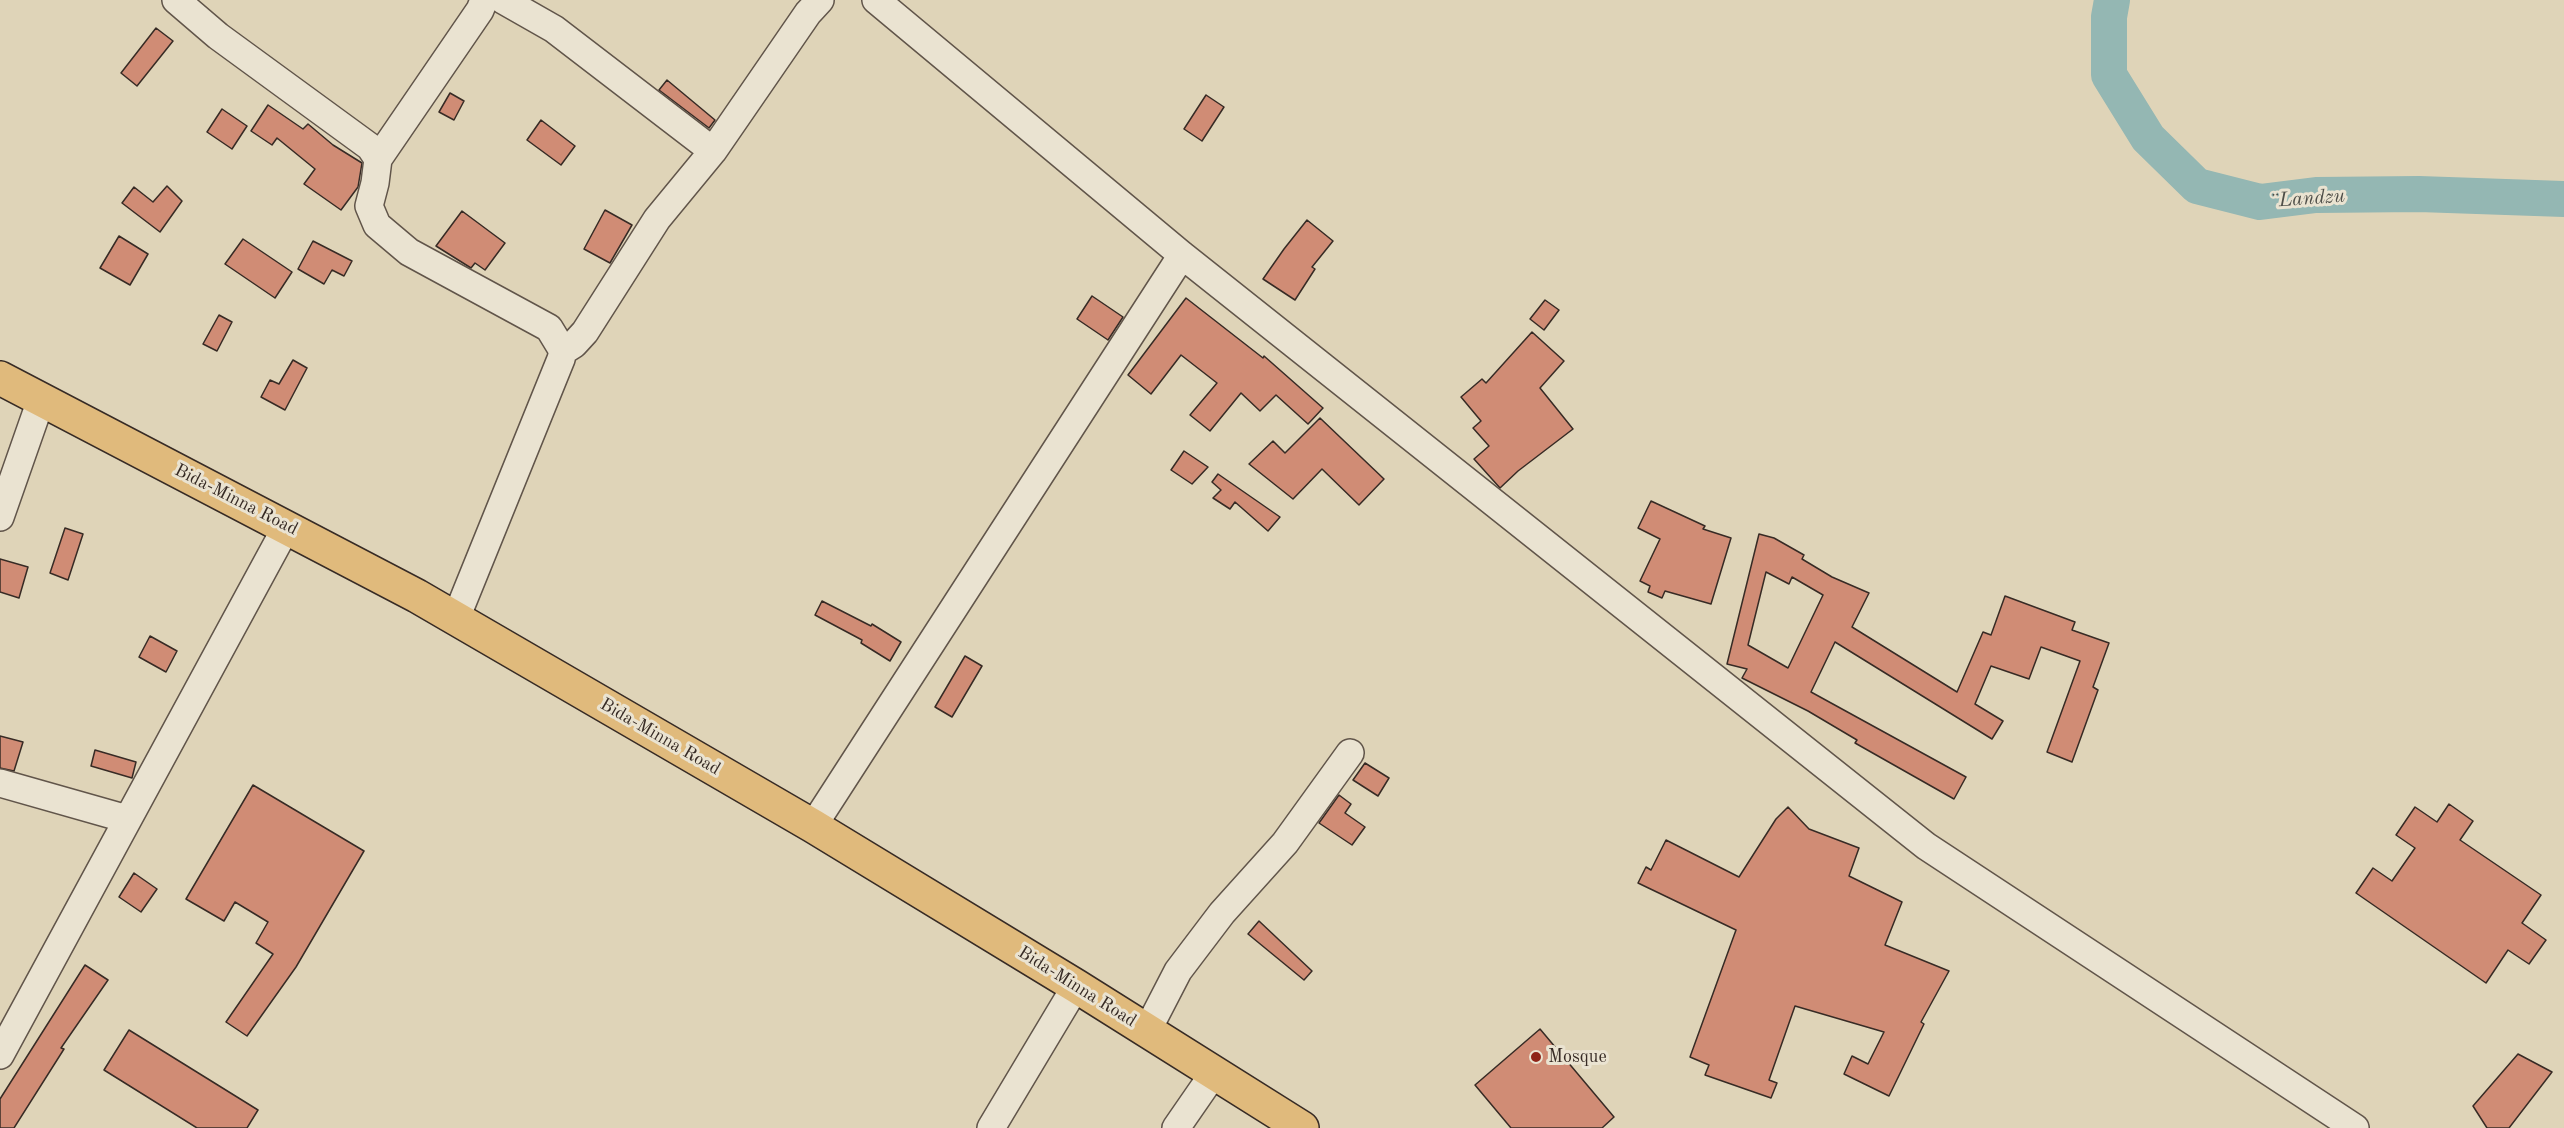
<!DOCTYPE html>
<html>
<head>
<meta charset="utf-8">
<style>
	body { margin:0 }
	canvas { display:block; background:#dfd4b8 }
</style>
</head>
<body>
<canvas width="2564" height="1128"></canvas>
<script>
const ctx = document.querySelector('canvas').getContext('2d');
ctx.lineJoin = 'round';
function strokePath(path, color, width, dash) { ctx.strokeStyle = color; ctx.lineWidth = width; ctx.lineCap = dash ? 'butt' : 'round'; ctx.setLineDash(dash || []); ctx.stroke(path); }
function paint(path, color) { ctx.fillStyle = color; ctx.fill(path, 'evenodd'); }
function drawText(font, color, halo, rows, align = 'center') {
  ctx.font = font + ' "Old Standard TT",serif'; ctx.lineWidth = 6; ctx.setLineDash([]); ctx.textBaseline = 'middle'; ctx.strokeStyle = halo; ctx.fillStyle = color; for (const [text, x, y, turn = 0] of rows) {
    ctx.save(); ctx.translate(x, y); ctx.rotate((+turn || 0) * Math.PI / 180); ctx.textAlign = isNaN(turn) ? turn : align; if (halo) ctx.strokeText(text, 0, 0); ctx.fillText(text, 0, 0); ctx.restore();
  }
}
strokePath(new Path2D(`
	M 2112,0 L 2109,17 L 2109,75 L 2148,138 L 2197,186 L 2260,202 L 2316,195 L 2419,194 L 2564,199`), '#94b7b3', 36);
const building = new Path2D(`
	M 156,28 L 173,41 L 137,86 L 121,73 Z
	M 667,80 L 715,120 L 709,128 L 659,90 Z
	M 450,93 L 464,101 L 454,120 L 439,112 Z
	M 1206,95 L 1224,107 L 1202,141 L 1184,129 Z
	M 268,105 L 303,129 L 308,124 L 333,145 L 362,163 L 358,187 L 341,210 L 304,184 L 315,169 L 277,138 L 272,145 L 251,131 Z
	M 222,109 L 247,126 L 232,149 L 207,132 Z
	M 541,120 L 575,146 L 561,165 L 527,140 Z
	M 167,186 L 182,201 L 160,232 L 122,203 L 134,187 L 153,202 Z
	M 605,210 L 632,225 L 610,263 L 584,249 Z
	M 462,211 L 505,243 L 485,270 L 475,263 L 471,268 L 436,246 Z
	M 1307,220 L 1333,241 L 1312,267 L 1315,269 L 1295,300 L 1263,279 L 1284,249 Z
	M 119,236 L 148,254 L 130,285 L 100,268 Z
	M 243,239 L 292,272 L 275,298 L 225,264 Z
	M 313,241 L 352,261 L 344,276 L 332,270 L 324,284 L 298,269 Z
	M 1092,296 L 1123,317 L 1108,340 L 1077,319 Z
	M 1186,298 L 1263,358 L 1264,356 L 1323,408 L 1308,424 L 1276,395 L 1260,411 L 1241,393 L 1210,431 L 1190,415 L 1217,383 L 1181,355 L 1151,394 L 1128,375 Z
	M 1545,300 L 1559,310 L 1544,330 L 1530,319 Z
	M 219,315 L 232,322 L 217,351 L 203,344 Z
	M 1532,332 L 1564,361 L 1540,388 L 1573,429 L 1518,471 L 1500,488 L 1474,459 L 1489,446 L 1473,428 L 1481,421 L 1461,397 L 1482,379 L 1486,383 Z
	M 293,360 L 307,368 L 285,410 L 261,397 L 270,380 L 279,384 Z
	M 1320,418 L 1384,479 L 1359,505 L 1322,469 L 1293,499 L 1249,464 L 1273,441 L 1285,453 Z
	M 1184,451 L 1208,467 L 1192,484 L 1171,470 Z
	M 1218,474 L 1280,517 L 1268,531 L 1235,502 L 1230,509 L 1213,498 L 1221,490 L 1212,482 Z
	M 1651,501 L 1705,526 L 1703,529 L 1731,538 L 1711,604 L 1665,591 L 1662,598 L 1648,592 L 1650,586 L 1640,581 L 1660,539 L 1638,528 Z
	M 65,528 L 83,534 L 68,580 L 50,573 Z
	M 1759,534 L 1774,538 L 1804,555 L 1802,559 L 1832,577 L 1869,593 L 1852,627 L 1957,692 L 1983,632 L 1991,635 L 2005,596 L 2075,622 L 2072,630 L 2109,643 L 2093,687 L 2098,690 L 2072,762 L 2047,752 L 2080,661 L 2041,647 L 2029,679 L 1991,666 L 1975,704 L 2003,721 L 1992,739 L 1835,642 L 1811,692 L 1966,777 L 1954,799 L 1855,743 L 1857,740 L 1808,711 L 1742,678 L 1747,669 L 1727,664 ZM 1766,572 L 1789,584 L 1792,577 L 1823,595 L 1788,668 L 1748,645 Z
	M 0,559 L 28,567 L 19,598 L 0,592 Z
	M 822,601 L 871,626 L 872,624 L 901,642 L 890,661 L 861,643 L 862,640 L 815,615 Z
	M 150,636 L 177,651 L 166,672 L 139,657 Z
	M 965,656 L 982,666 L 952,717 L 935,707 Z
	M 0,736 L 23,742 L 14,771 L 0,768 Z
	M 95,750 L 136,762 L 132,778 L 91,766 Z
	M 1365,763 L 1389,778 L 1378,796 L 1353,780 Z
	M 253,785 L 364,851 L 296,967 L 247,1036 L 226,1022 L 273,954 L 256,943 L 268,922 L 235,902 L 224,921 L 186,899 Z
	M 1339,795 L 1351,804 L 1345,813 L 1365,827 L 1352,845 L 1319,823 Z
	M 2449,804 L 2473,821 L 2460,840 L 2541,895 L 2522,923 L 2546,940 L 2529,964 L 2508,950 L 2486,983 L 2356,893 L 2373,868 L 2392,881 L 2415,848 L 2396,835 L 2415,807 L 2437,822 Z
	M 1788,807 L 1809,829 L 1859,848 L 1849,876 L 1902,902 L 1885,945 L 1949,971 L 1921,1022 L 1924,1024 L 1889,1096 L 1844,1074 L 1852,1056 L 1868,1064 L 1884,1032 L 1795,1006 L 1769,1080 L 1777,1083 L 1771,1098 L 1705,1075 L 1709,1065 L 1690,1057 L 1736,930 L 1638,883 L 1646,867 L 1651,870 L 1666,840 L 1739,877 L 1776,819 Z
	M 134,873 L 157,889 L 141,912 L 119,897 Z
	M 1259,921 L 1312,971 L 1304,980 L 1248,934 Z
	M 85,965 L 108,980 L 61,1048 L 64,1049 L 14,1128 L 0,1128 L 0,1099 Z
	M 1540,1029 L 1614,1117 L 1602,1128 L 1511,1128 L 1475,1085 Z
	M 129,1030 L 258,1110 L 247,1128 L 197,1128 L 104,1070 Z
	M 2518,1054 L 2552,1072 L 2509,1128 L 2487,1128 L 2473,1106 Z`);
paint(building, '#d08c75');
strokePath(building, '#372b25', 1.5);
const minor = new Path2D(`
	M 176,0 L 218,36 L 370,147 L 378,159
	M 503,0 L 554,29 L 713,151
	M 876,0 L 1182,255 L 1926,846 L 2355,1128
	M 563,351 L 574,344 L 585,332 L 657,219 L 713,151 L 808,13 L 820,0
	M 0,517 L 41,400
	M 456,618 L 561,359 L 563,351 L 549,328 L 409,252 L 377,225 L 369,206 L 375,183 L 378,159 L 480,10 L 484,0
	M 0,783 L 127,819
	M 813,826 L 1182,255
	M 1147,1031 L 1178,971 L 1222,913 L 1285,843 L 1350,753
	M 0,1055 L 287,526
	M 991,1128 L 1076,986
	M 1176,1128 L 1214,1073`);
const major = new Path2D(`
	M 0,378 L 417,596 L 813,826 L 1076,986 L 1302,1128`);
strokePath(minor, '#61554a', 30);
strokePath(major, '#372b25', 36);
strokePath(minor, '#eae3d1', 27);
strokePath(major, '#e0ba7c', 33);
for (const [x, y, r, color] of [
	[1536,1057,6,"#8f2418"]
]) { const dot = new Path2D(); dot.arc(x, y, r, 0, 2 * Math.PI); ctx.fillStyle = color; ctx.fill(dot); strokePath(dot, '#eae3d1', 2); }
drawText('18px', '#372b25', '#eae3d1', [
	["Bida-Minna Road",236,500,27],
	["Bida-Minna Road",660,737,30],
	["Bida-Minna Road",1077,987,32]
]);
drawText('18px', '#372b25', '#eae3d1', [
	["Mosque",1548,1057]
], 'left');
drawText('italic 20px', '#4e4e48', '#eae3d1', [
	["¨Landzu",2307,199,-4]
]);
</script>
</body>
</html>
